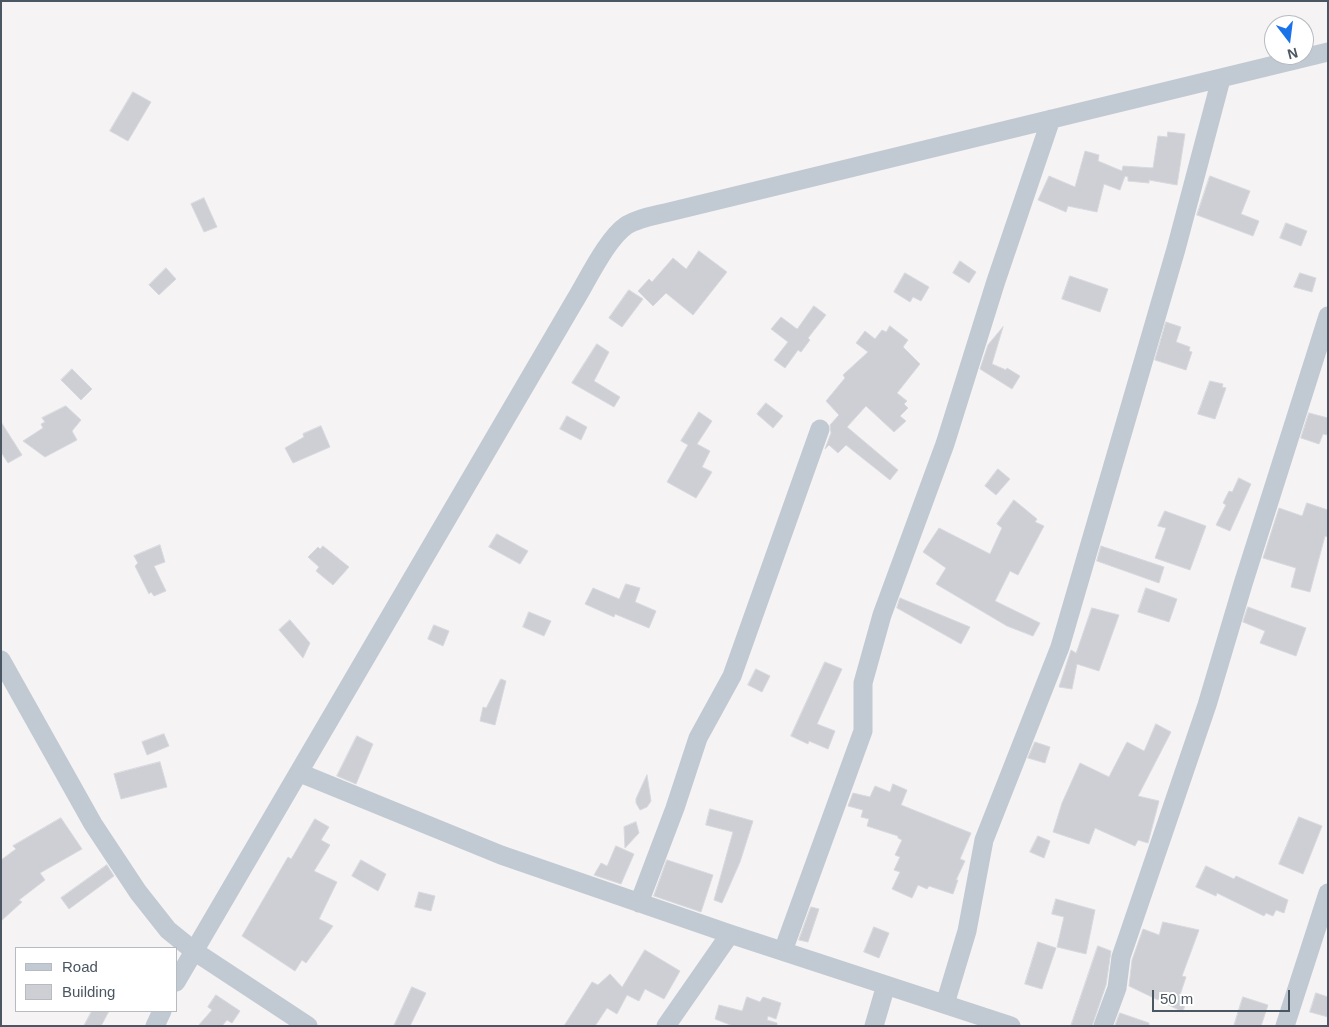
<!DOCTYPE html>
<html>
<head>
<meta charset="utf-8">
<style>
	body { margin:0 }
	#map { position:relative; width:1329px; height:1027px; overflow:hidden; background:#f5f3f3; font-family:Helvetica,sans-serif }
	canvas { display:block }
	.frame { position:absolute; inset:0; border:2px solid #4a5661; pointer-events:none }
	.legend { position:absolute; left:15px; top:947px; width:162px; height:65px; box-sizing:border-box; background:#fff; border:1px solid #b7bbc0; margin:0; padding:6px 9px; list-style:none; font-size:15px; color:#4a5661 }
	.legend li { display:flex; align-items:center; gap:10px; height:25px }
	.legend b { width:25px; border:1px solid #b7bbc0 }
	.north { position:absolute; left:1264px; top:15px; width:50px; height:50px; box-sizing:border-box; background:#fff; border:1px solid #b7bbc0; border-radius:50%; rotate:165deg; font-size:14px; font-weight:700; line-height:20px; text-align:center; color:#4a5661 }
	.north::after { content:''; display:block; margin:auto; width:18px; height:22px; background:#1a73e8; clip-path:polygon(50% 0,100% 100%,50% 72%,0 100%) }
	.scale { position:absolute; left:1152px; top:990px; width:138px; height:22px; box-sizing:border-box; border:2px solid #4a5661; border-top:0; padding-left:6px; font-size:15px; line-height:18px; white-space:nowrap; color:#4a5661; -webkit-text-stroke:4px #fff; paint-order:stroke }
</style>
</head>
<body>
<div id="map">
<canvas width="1329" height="1027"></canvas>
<div class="frame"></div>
<ul class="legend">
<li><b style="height:6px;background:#c1cad2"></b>Road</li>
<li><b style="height:14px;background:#cdcfd5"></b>Building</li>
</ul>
<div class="north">N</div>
<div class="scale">50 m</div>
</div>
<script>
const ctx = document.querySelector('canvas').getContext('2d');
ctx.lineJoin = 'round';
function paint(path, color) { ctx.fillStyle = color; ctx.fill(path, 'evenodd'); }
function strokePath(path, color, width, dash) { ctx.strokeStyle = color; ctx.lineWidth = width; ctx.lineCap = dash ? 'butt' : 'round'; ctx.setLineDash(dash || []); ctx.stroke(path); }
const building = new Path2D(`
	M 133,92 L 151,102 L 128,141 L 110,131 Z
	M 1168,132 L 1185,134 L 1177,185 L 1149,180 L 1149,183 L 1128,181 L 1128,177 L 1125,176 L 1120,190 L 1104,184 L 1097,212 L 1068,206 L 1066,212 L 1038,200 L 1049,176 L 1075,187 L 1085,151 L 1099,155 L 1098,161 L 1122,171 L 1123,166 L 1153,168 L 1158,136 L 1167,137 Z
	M 1210,176 L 1250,191 L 1241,214 L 1259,221 L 1253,236 L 1197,215 Z
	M 204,198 L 217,227 L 204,232 L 191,204 Z
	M 1286,223 L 1307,231 L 1301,246 L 1280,238 Z
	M 699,251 L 727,272 L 693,315 L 666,293 L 653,306 L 638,291 L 649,279 L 652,282 L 673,258 L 686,269 Z
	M 960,261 L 976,272 L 969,283 L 953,273 Z
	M 166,268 L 176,279 L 159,295 L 149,285 Z
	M 905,273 L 929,287 L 921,301 L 913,297 L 910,302 L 894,292 Z
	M 1300,273 L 1316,278 L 1312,292 L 1294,287 Z
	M 1070,276 L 1108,289 L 1100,312 L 1062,299 Z
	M 629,290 L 643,299 L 622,327 L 609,318 Z
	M 814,306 L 826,315 L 808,338 L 810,340 L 801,352 L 798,350 L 785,368 L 774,360 L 788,342 L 771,329 L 781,317 L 797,329 Z
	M 1166,322 L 1181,327 L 1176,342 L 1190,347 L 1189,351 L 1192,352 L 1186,370 L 1155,360 Z
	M 890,326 L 908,340 L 903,347 L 920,364 L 897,393 L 907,401 L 904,404 L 908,408 L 900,416 L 906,421 L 894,432 L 866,406 L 847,427 L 898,470 L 890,480 L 846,445 L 838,453 L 829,445 L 825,449 L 831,433 L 830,425 L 839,415 L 826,401 L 845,378 L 843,375 L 868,352 L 856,343 L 865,331 L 875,339 L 882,330 L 886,332 Z
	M 1003,327 L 992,364 L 1006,370 L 1007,368 L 1020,376 L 1012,389 L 980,369 L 988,345 Z
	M 597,344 L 609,352 L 594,381 L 620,397 L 614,407 L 572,383 Z
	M 72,369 L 92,389 L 81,400 L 61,380 Z
	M 1210,381 L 1223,384 L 1222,387 L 1226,388 L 1215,419 L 1198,414 Z
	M 766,403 L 783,416 L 773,428 L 757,414 Z
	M 66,406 L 81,420 L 72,431 L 77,440 L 45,457 L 23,441 L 43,428 L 41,424 L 45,422 L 42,418 Z
	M 699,412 L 712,421 L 697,444 L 710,451 L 702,467 L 712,472 L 696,498 L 667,482 L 688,445 L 681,441 Z
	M 1309,413 L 1328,418 L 1328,435 L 1323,434 L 1319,444 L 1301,438 Z
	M 567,416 L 587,427 L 581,440 L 560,429 Z
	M 1,422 L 22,455 L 8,463 L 1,452 Z
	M 321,426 L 330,447 L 293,463 L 285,448 L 304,437 L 303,434 Z
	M 998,469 L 1010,479 L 996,495 L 985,486 Z
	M 1239,478 L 1251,484 L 1230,531 L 1216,525 L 1226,505 L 1223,503 L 1229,491 L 1232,492 Z
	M 1014,500 L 1037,519 L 1035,522 L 1044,526 L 1018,575 L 1010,571 L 995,601 L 1040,623 L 1033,636 L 1007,626 L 936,584 L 946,568 L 923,552 L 939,528 L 990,554 L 1002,528 L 997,524 Z
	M 1307,503 L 1328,510 L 1328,537 L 1325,536 L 1310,592 L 1291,587 L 1296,568 L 1263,558 L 1279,508 L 1302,516 Z
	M 1165,511 L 1206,526 L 1190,570 L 1155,558 L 1166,528 L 1158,526 Z
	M 497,534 L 528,551 L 520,564 L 489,547 Z
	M 160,545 L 165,562 L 154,566 L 166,591 L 154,596 L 151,592 L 149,594 L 135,566 L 138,563 L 134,556 Z
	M 323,546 L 349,567 L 333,585 L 316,571 L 319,567 L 308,557 L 318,547 L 320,549 Z
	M 1101,546 L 1164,567 L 1159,583 L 1097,561 Z
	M 626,584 L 640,588 L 635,602 L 656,611 L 649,628 L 615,614 L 614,617 L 585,604 L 593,588 L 619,599 Z
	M 1146,588 L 1177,599 L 1169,622 L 1138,612 Z
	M 900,598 L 970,627 L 961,644 L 897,608 Z
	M 1248,607 L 1306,628 L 1296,656 L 1260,643 L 1265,631 L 1243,622 Z
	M 1092,608 L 1119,615 L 1099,671 L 1077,664 L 1072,689 L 1059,687 L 1071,650 L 1076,653 Z
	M 529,612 L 551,621 L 544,636 L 523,627 Z
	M 290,620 L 310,643 L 303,658 L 279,630 Z
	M 434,625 L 449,631 L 443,646 L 428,639 Z
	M 825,662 L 842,669 L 817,724 L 835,731 L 828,749 L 809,741 L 808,744 L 791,736 Z
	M 756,669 L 770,676 L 762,692 L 748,685 Z
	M 501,679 L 506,681 L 495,725 L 480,721 L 483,707 L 486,708 Z
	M 1156,724 L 1171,732 L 1138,796 L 1159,801 L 1148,843 L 1138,840 L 1135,846 L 1095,828 L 1089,844 L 1053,832 L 1062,803 L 1080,763 L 1109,777 L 1127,742 L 1144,751 Z
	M 164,734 L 169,746 L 147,755 L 142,742 Z
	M 357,736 L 373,744 L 356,784 L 337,776 Z
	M 1035,742 L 1050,747 L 1045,763 L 1028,758 Z
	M 160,762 L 167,787 L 121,799 L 114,774 Z
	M 647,775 L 651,801 L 647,807 L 640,810 L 636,803 L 636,799 Z
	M 893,784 L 907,790 L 901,805 L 971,833 L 960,859 L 965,861 L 956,880 L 958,880 L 953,894 L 929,886 L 927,889 L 918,885 L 912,898 L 892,889 L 900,872 L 894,870 L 900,857 L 895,855 L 902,840 L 898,838 L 898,836 L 867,826 L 869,819 L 861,817 L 863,810 L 848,806 L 853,793 L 870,797 L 875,786 L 890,792 Z
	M 710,809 L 753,821 L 740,862 L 722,903 L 714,900 L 733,832 L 706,825 Z
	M 1299,817 L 1322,826 L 1303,874 L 1279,864 Z
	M 61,818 L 82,849 L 40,873 L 45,880 L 19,900 L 22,902 L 1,921 L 1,860 L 16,849 L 13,846 Z
	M 315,819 L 329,827 L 321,840 L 330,845 L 314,871 L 337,882 L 319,919 L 333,926 L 306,963 L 302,960 L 295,971 L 242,936 L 288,857 L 291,859 Z
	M 636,822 L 639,833 L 625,848 L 624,827 Z
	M 1038,836 L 1050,841 L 1044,858 L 1030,852 Z
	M 616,846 L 634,854 L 621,884 L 594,875 L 601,863 L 607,866 Z
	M 361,860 L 386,874 L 378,891 L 352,876 Z
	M 667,860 L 713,875 L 701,912 L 654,896 Z
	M 107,865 L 114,876 L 69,909 L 61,898 Z
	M 1206,866 L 1234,879 L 1236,876 L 1288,900 L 1284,913 L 1276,910 L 1273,916 L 1266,913 L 1264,916 L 1217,893 L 1216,896 L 1196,887 Z
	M 419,892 L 435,896 L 431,911 L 415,907 Z
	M 1056,899 L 1095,910 L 1086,954 L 1057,947 L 1064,917 L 1052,914 Z
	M 811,907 L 819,909 L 808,942 L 799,940 Z
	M 1163,922 L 1199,930 L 1182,976 L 1186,977 L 1180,995 L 1187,997 L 1183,1012 L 1129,986 L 1132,960 L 1143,929 L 1159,935 Z
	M 874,927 L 889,933 L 879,958 L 864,952 Z
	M 1038,942 L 1056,948 L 1042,989 L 1025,984 Z
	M 1098,946 L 1111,951 L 1106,985 L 1092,1026 L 1071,1026 Z
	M 645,950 L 680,971 L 664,999 L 645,989 L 639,1001 L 627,995 L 617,1014 L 607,1008 L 595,1026 L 564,1026 L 592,982 L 598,985 L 610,974 L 622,987 Z
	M 412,987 L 426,993 L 410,1026 L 394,1026 Z
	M 1316,993 L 1328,997 L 1328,1017 L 1310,1012 Z
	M 216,995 L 240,1011 L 232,1023 L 227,1020 L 222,1026 L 198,1026 L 212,1010 L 208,1007 Z
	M 747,997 L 760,1002 L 763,997 L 781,1003 L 776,1019 L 768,1016 L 767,1020 L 777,1023 L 777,1026 L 733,1026 L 715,1019 L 719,1005 L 742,1011 Z
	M 1243,997 L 1268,1005 L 1261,1026 L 1234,1026 Z
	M 92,1011 L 109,1011 L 101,1026 L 84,1026 Z
	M 1120,1013 L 1149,1023 L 1149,1026 L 1115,1026 Z`);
paint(building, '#cdcfd5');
strokePath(building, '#d7d9de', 1);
strokePath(new Path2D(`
	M 1,660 L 93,824 L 138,892 L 168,930 L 194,951 L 308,1026
	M 300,773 L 501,855 L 730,934 L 1011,1026
	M 639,903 L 675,808 L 698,738 L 732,676 L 820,429
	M 783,951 L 863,731 L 863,683 L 882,615 L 945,444 L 996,281 L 1051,119
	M 176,982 L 574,302 C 587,281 607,238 627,225 C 639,218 652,216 665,213 L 1328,52
	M 945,1004 L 967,931 L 984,840 L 1060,647 L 1176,249 L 1221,79
	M 155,1026 L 162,1011
	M 666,1026 L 730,934
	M 874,1026 L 886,985
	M 1103,1026 L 1117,988 L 1121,957 L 1207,705 L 1243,584 L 1328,316
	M 1285,1026 L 1328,893`), '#c1cad2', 19);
</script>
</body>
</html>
